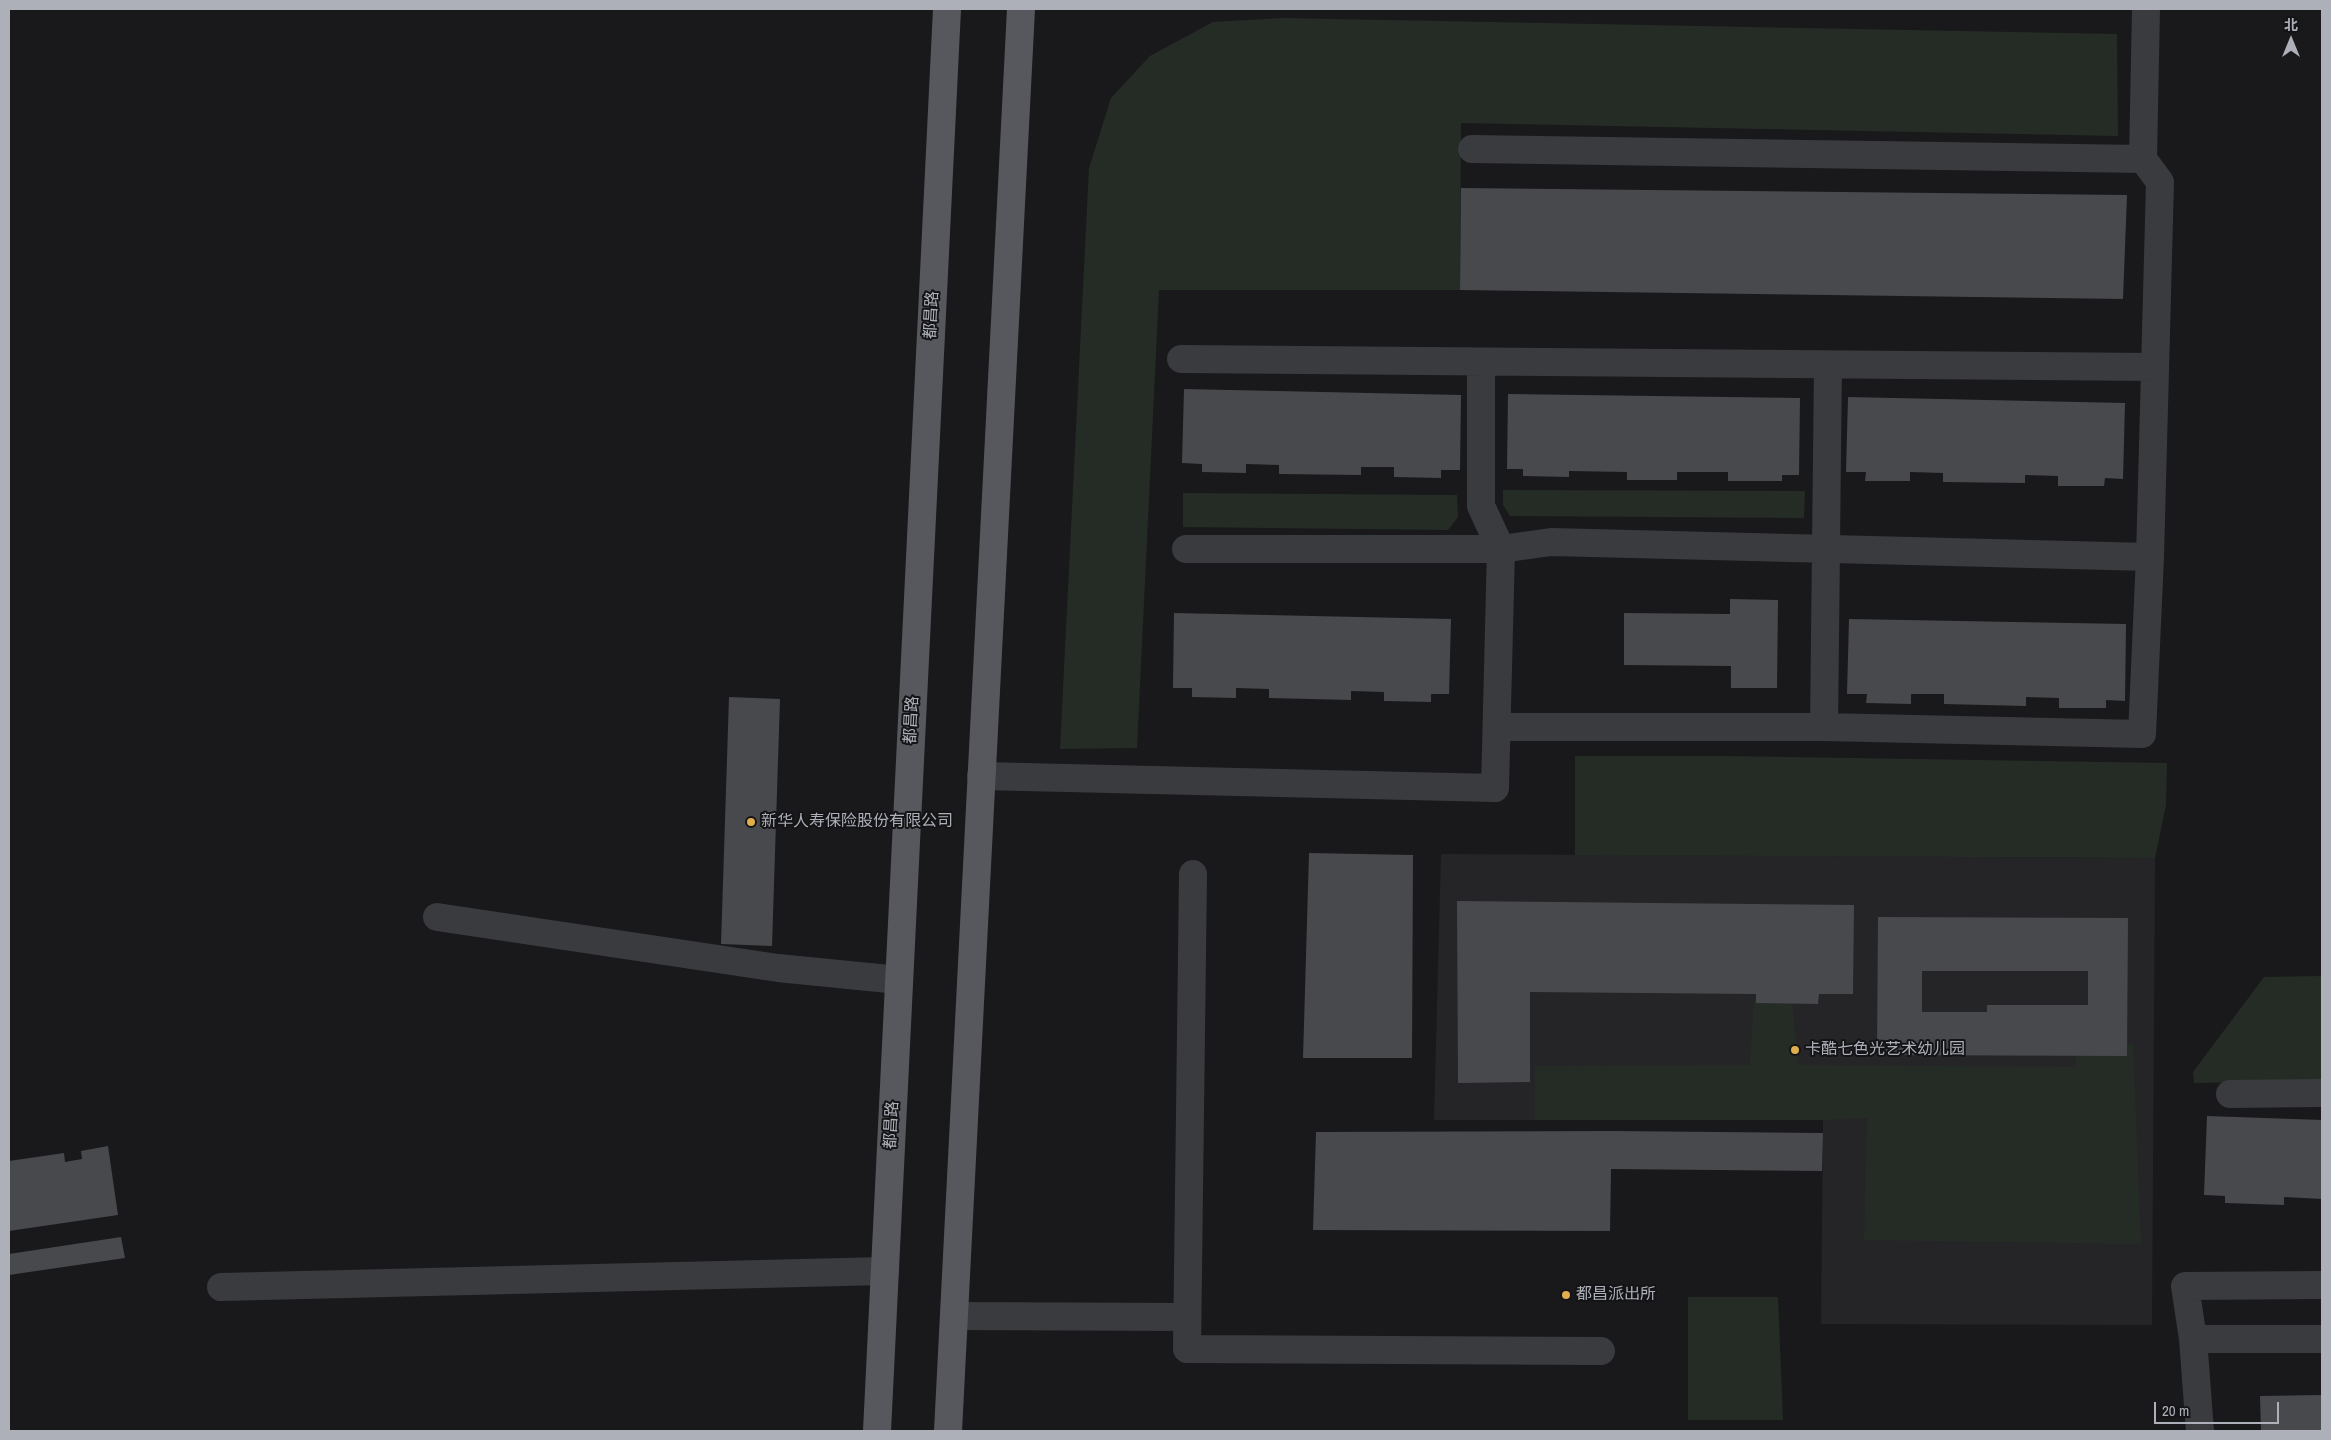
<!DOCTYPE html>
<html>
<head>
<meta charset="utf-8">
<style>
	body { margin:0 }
	#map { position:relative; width:2331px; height:1440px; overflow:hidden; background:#19191b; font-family:"Archivo Narrow","Noto Sans SC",sans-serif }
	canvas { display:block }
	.frame { position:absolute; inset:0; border:10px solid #adb0b9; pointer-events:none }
	.north { position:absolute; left:2266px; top:15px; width:50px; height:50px; -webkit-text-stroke:4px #141416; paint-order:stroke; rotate:0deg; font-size:14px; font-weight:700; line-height:20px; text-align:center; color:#adb0b9 }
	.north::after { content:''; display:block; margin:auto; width:18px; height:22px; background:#adb0b9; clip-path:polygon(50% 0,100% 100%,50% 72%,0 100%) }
	.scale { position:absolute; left:2154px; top:1402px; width:125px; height:22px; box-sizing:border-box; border:2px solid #adb0b9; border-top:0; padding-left:6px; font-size:15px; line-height:18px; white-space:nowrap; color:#adb0b9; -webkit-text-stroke:4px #141416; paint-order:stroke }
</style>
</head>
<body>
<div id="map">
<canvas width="2331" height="1440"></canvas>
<div class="frame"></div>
<div class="north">北</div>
<div class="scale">20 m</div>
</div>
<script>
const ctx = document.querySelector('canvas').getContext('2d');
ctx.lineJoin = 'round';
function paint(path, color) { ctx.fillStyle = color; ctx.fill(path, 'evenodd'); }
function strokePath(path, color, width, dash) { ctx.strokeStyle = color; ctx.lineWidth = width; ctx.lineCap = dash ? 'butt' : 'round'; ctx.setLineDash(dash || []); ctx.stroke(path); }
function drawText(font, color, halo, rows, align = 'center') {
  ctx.font = font + ' "Archivo Narrow","Noto Sans SC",sans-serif'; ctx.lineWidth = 4; ctx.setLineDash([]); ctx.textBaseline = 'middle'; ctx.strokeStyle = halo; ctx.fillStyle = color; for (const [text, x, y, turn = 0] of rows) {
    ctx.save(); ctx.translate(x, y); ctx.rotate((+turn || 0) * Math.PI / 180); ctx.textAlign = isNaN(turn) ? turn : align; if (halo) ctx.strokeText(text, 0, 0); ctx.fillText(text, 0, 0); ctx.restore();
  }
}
paint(new Path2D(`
	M 1441,854 L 2155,858 L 2152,1325 L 1821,1324 L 1823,1120 L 1434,1120 Z`), '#252528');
paint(new Path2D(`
	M 1282,18 L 2117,34 L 2118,136 L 1461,123 L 1460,290 L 1159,290 L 1137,748 L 1060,749 L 1089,168 L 1111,98 L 1150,56 L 1213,22 Z
	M 1503,490 L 1805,491 L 1804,518 L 1510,516 L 1503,505 Z
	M 1183,493 L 1457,495 L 1458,517 L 1448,530 L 1183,527 Z
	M 1575,756 L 1725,756 L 2167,763 L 2166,805 L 2155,858 L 1575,855 Z
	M 2322,976 L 2322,1081 L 2194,1083 L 2193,1072 L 2264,977 Z
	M 1754,999 L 1792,1002 L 1798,1065 L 2076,1067 L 2077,1041 L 2133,1044 L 2141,1244 L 1864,1240 L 1867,1118 L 1823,1120 L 1535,1120 L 1535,1066 L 1750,1065 Z
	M 1688,1297 L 1778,1297 L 1783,1420 L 1688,1420 Z`), '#252c26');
paint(new Path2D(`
	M 1461,188 L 2127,195 L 2123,299 L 1460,290 Z
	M 1184,389 L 1461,395 L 1460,470 L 1441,470 L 1441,478 L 1394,477 L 1394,467 L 1361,467 L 1361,475 L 1279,474 L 1279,465 L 1246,464 L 1246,473 L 1202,472 L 1202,464 L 1182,463 Z
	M 1508,394 L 1800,398 L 1799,475 L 1782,475 L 1782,481 L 1728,481 L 1728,472 L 1677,472 L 1677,480 L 1627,480 L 1627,472 L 1569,471 L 1569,477 L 1523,476 L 1523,469 L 1507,469 Z
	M 1848,397 L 2125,403 L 2123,479 L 2105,478 L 2104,486 L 2058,486 L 2058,476 L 2025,475 L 2025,483 L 1943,482 L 1943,473 L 1910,472 L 1910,481 L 1865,481 L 1866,472 L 1846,472 Z
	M 1730,599 L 1778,600 L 1777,688 L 1731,688 L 1731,666 L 1624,665 L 1624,613 L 1730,614 Z
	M 1174,613 L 1451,619 L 1449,694 L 1431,694 L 1431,702 L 1384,701 L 1384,692 L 1351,691 L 1351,700 L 1269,698 L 1269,689 L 1236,688 L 1236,698 L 1192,697 L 1192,688 L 1173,688 Z
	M 1849,619 L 2126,624 L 2125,701 L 2106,700 L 2106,708 L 2059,708 L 2059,698 L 2026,697 L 2026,706 L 1944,704 L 1944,694 L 1911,694 L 1911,704 L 1866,703 L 1867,694 L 1847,694 Z
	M 729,697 L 780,699 L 772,946 L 721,944 Z
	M 1309,853 L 1413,855 L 1412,1058 L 1303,1058 Z
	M 1457,901 L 1854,905 L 1853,994 L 1819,994 L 1818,1004 L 1756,1003 L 1756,994 L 1530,992 L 1530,1082 L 1458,1083 Z
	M 1878,917 L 2128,918 L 2127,1056 L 1877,1055 ZM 1922,971 L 2088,971 L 2088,1005 L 1987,1005 L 1987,1012 L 1922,1012 Z
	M 2207,1116 L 2322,1120 L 2322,1199 L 2284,1197 L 2284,1205 L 2225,1203 L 2225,1196 L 2204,1195 Z
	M 1612,1131 L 1823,1133 L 1822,1171 L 1611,1169 L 1610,1231 L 1313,1230 L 1316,1132 Z
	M 108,1146 L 118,1215 L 9,1231 L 9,1161 L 64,1153 L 65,1162 L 82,1159 L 81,1151 Z
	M 121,1237 L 125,1258 L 9,1275 L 9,1254 Z
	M 2322,1395 L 2322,1431 L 2261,1431 L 2260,1396 Z`), '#48494d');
strokePath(new Path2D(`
	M 1472,149 L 2143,159
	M 1181,359 L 2155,367
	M 1186,549 L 1501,549 L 1551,542 L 2150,557 L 2160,182 L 2143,159 L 2146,9
	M 1497,727 L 1824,727 L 2142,734 L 2150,557
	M 1824,727 L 1828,365
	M 981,776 L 1495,788 L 1501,549 L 1481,506 L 1481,362
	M 1193,874 L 1187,1349 L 1601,1351
	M 437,917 L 778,968 L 899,980
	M 2230,1094 L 2322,1093
	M 221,1287 L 885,1271
	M 954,1316 L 1187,1317
	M 2193,1339 L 2322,1339
	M 2200,1431 L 2193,1339 L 2185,1286 L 2322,1285`), '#3a3b3f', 28);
strokePath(new Path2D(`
	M 877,1431 L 947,9
	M 948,1431 L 1021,9`), '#57585e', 28);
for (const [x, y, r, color] of [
	[751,822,5,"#e0ae4c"],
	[1795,1050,5,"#e0ae4c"],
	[1566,1295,5,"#e0ae4c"]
]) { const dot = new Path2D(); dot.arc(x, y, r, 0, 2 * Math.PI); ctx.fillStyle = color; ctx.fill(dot); strokePath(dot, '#141416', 2); }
drawText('16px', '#adb0b9', '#141416', [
	["都昌路",932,315,-87],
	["都昌路",912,720,-87],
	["都昌路",892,1125,-87]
]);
drawText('16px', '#adb0b9', '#141416', [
	["新华人寿保险股份有限公司",761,822],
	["卡酷七色光艺术幼儿园",1805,1050],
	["都昌派出所",1576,1295]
], 'left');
</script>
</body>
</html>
